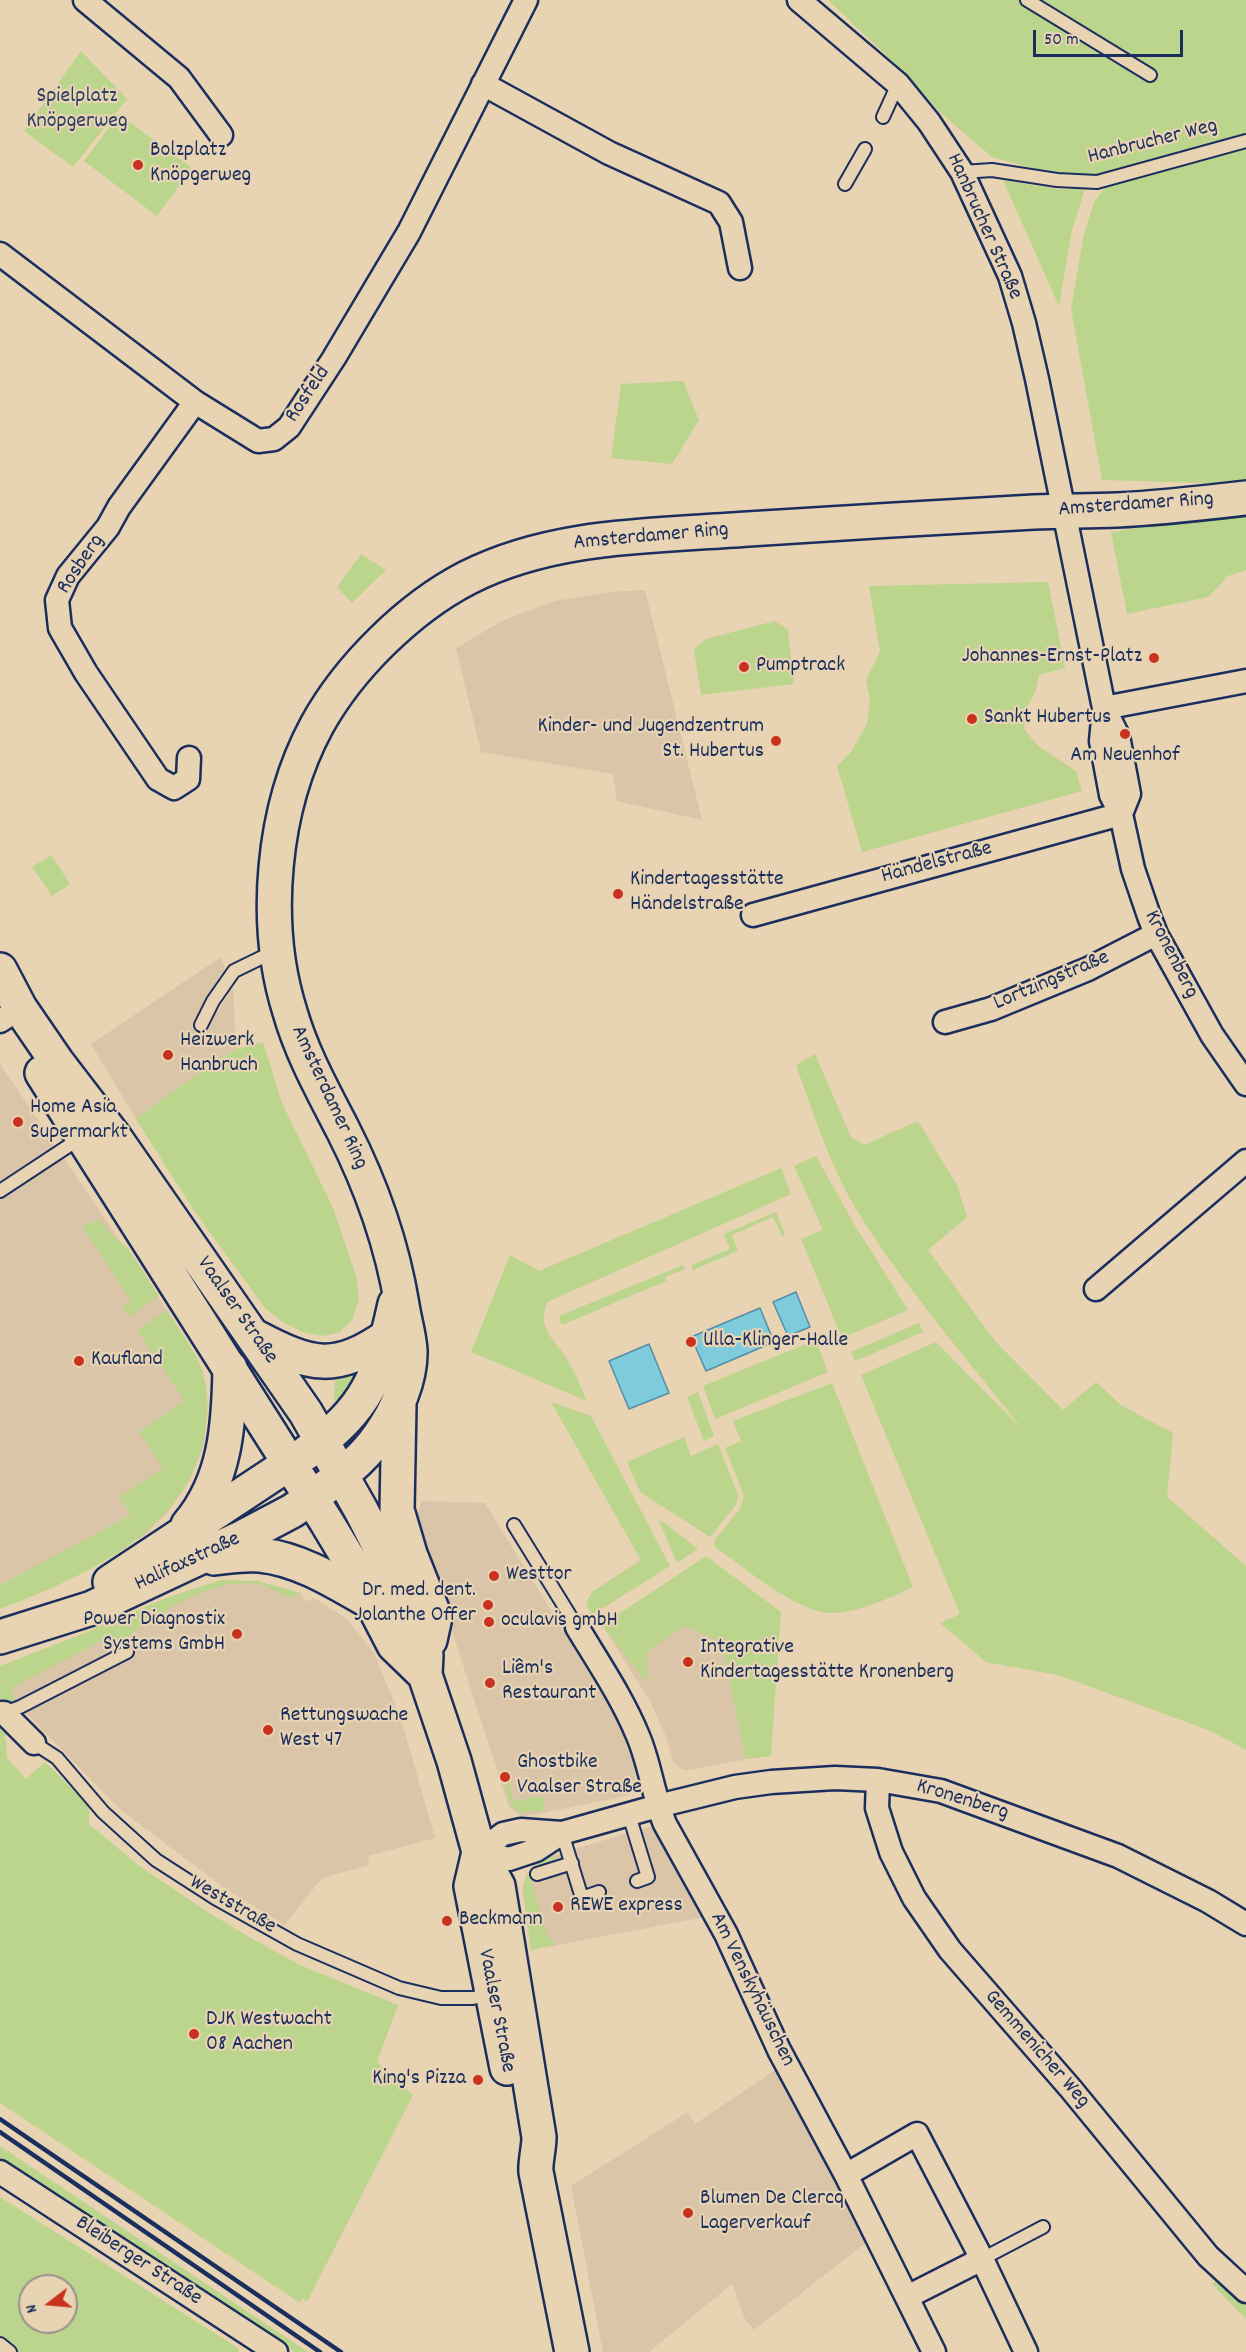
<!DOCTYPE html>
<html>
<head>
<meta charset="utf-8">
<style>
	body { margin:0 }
	#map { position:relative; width:1246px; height:2352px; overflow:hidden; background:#e8d3b2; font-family:Dekko,sans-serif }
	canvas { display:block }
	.north { position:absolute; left:18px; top:2274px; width:60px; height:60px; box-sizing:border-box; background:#e8d3b2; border:2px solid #969190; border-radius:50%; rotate:254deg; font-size:16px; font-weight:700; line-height:24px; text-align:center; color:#1b2f5e }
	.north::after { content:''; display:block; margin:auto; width:21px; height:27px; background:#c8321e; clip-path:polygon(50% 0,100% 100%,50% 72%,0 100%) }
	.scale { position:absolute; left:1033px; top:30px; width:150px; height:27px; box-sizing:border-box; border:3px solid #1b2f5e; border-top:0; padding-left:8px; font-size:18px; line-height:21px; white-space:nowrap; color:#1b2f5e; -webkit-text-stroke:4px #e8d3b2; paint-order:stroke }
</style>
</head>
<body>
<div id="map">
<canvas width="1246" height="2352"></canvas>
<div class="north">N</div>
<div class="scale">50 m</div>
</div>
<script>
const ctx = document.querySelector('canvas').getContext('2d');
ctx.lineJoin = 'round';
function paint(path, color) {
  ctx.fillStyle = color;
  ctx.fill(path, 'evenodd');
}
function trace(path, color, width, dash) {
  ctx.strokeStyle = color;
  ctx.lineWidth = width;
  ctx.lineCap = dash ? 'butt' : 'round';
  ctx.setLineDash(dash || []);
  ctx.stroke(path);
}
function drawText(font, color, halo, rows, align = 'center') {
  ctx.font = font + ' Dekko,sans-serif';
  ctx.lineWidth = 4.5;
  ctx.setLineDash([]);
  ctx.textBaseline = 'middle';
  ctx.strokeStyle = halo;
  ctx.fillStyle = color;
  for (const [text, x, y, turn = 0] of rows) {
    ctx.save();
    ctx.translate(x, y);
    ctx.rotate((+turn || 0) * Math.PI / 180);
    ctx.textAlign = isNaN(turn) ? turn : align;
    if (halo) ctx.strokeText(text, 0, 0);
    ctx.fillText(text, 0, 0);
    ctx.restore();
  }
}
paint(new Path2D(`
	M645,590L702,820L617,801L613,774L481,752L456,648L504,620L555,601L610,592Z
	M221,957L226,971L209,995L218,1011L233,987L236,1049L170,1093L136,1119L91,1044Z
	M0,1064L167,1310L200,1365L206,1386L208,1406L204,1445L190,1480L169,1511L144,1536L0,1600Z
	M421,1501L485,1503L618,1720L635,1763L636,1786L630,1795L532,1815L521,1816L509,1807L416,1520Z
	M698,1563L759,1757L688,1770H683L674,1763L665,1734L651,1703L602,1625Z
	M247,1582L301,1593L306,1602L313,1598L319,1601L348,1620L374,1653L401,1719L435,1838L368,1856L369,1865L322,1878L285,1925L223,1887L122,1811L0,1687L213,1584Z
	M652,1826L705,1917L531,1950L522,1889L526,1875L533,1865L544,1858Z
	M781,2066L868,2241L754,2330L745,2319L732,2284L649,2352H603L571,2186L688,2112L695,2124Z`), '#dac5a8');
paint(new Path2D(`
	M828,0H1246V138L1095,177L1058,175L992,157L941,113L904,72Z
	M81,51L127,99L73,167L24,131Z
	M119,114L192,168L157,216L84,161Z
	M1246,149V484L1102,480L1071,309L1084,234L1094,202L1105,188Z
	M1003,180L1057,189H1085L1072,230L1059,306Z
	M683,381L699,420L672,464L611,458L621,384Z
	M1246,513V570L1228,576L1208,597L1127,614L1111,532Z
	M361,554L386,570L352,603L337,587Z
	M1048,582L1065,668L1039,675L1035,693L1025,710L1024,729L1038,746L1076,771L1082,791L862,852L837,766L851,752L867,724L870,699L866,680L880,651L869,586Z
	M775,621L788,630L794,684L701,695L694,649L706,639Z
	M51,855L70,884L52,896L32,867Z
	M263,1042L282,1103L333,1208L356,1276L359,1300L352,1320L340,1332L323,1336L305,1333L284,1323L265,1308L193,1209L136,1119L170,1093L236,1049Z
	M815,1054L851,1137L864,1145L918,1121L957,1185L967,1217L928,1250L995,1341L1063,1410L1096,1382L1122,1406L1173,1433L1167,1497L1246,1566V1750L1211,1731L1058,1675L986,1662L940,1623L960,1614L861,1375L936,1342L1023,1430C969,1361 910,1294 863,1220C832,1172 815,1118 796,1065Z
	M816,1156L854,1224L908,1310L842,1338L801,1239L823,1230L794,1166Z
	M781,1168L791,1194L547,1302C536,1331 556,1339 568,1361C576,1374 581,1388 587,1401L471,1352L510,1255L539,1271Z
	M776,1212L785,1234L782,1236L773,1217L732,1235L738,1251L693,1270L692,1265L730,1249L724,1234Z
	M100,1220L112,1235L128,1248L159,1296L129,1317L122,1307L131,1301L82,1226Z
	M683,1265L685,1269L665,1277L666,1281L562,1325L559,1316Z
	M167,1310C178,1328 192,1346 200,1365C208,1384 208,1404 206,1424C195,1528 87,1576 0,1609V1585L131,1515L119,1497L163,1468L139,1432L185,1401L137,1330Z
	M919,1323L923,1332L855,1361L851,1352Z
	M816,1340L828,1372L715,1419L703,1386Z
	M362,1370L337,1407L334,1397L336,1371Z
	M832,1383L913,1587C890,1598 861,1611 835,1613C799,1615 744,1567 715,1547L714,1541L740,1509L744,1496L725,1448L741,1441L733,1421Z
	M698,1392L714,1436L704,1441L687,1397Z
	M551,1402L591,1416L670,1566L592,1615L586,1603L592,1592L641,1560Z
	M684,1437L691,1456L718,1444L738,1495L736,1505L710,1537L640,1492L627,1462Z
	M658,1518L698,1549L677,1563Z
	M706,1556L781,1612L771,1756L746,1759L721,1642L684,1626L647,1652V1683L602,1625Z
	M221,1580L258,1581L301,1593L290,1598C279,1593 267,1586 255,1584C218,1578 172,1605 142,1625C133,1631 127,1641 118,1647L111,1636L11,1688L16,1700L12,1703L0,1698V1666L85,1633L171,1596Z
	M0,1726L9,1734L3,1737L6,1739L7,1758L26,1779L45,1762L80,1796L89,1808V1824L138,1865L206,1911L251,1938L300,1965L398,2005L377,2062L413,2095L307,2302L302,2298L300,2303L0,2103Z
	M508,1772L513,1801L543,1796L545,1810L521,1813L512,1807L501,1774Z
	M554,1856L555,1860L541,1865L530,1877L548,1938H552L554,1945L531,1950L523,1889C527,1870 536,1861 554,1856Z
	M0,2146L308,2352H295C197,2286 98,2222 0,2157Z
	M0,2197L238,2348L239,2352H0ZM30,2286H66V2322H30Z
	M1223,2276L1246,2298V2319L1212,2284Z`), '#bbd58c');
const water = new Path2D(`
	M796,1292L810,1327L788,1336L773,1302Z
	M760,1308L774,1342L706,1371L691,1337Z
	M649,1344L669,1393L629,1409L609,1361Z`);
paint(water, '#7dcbdb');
trace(water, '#568da9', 1.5);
const lane = new Path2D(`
	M1027,0L1150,75
	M883,117L898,84
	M962,172L992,170L1057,180L1097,182L1246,141
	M845,184L865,149
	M201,1025L213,1001L234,971L275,951
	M0,1191L82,1137
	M514,1525L577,1627
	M4,1713L20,1707L127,1652
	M34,1743L57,1758L103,1812L156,1860L215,1898L297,1944L399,1988L441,1998H473L491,1994
	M629,1815L648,1877L637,1881
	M562,1833L582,1898L599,1892
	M537,1874L572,1863
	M982,2259L1043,2227
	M0,2344L10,2352`);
const street = new Path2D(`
	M85,0L179,78L221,135
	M799,0L898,84L929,122L962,172L1010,276L1024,323L1037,379L1104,708L1118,736L1129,794L1121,814
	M483,84L609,153L719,203L731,222L740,268
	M0,254L195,402L258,441L274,439L289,427L334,358L409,232L526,0
	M1104,708L1246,681
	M1104,709L1101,741L1111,795L1121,814L1133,869L1149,916L1156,934L1212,1035L1246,1084
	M189,758L188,779L174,788L158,779L86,673L60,628L57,600L68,576L108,527L119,507L195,402
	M753,915L1121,814
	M0,1021L20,1008
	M945,1022L991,1009L1088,969L1156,934
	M1096,1289L1246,1161
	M577,1627C598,1662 622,1697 638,1736C650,1764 653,1795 665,1824L726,1934L779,2050L846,2175L934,2352
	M0,1713H4L34,1743
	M878,1780L877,1808L891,1852L914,1898L950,1950L1071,2089L1208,2256L1246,2291
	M479,1852L509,1859L536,1850L562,1833L658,1806L735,1787L771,1782L835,1778L878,1780L941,1791L1118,1856L1208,1901L1246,1924
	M479,1852L503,1834L521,1830L562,1833
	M0,2172L276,2352
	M846,2175L917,2134L982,2259L1026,2352
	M907,2297L982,2259`);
const secondary = new Path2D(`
	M188,1525C226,1480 229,1424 230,1368
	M214,1558C229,1556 245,1554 260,1555C301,1559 339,1584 374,1604
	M110,1582L290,1463
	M0,1637L92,1608L239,1539L292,1511L311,1498`);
const primary = new Path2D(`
	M0,970L20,1008L57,1062L113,1135L306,1413L361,1510L387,1561L426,1655L425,1675L454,1761L479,1852L498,1886L539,2137C539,2149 535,2162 536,2172L572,2352
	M42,1073L326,1521L353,1566L394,1645L425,1675
	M256,1337C311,1366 335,1373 389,1335
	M399,1405L397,1510L410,1554L435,1617L430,1640
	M306,1453C368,1408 379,1377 395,1304
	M311,1498C336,1480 362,1461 379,1436C396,1413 411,1379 410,1350C409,1335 404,1319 402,1305C392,1244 371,1185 343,1130C323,1091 302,1054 290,1012C262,923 272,808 317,725C349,667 409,608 467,578C553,534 654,536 748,529C843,523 939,517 1034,512C1062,511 1089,511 1117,510C1160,508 1203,503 1246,498
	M479,1852L471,1886L507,2068`);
trace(lane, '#1b2f5e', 16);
trace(street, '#1b2f5e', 27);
trace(secondary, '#1b2f5e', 38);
trace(primary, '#1b2f5e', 38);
trace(lane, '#e8d3b2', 12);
trace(street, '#e8d3b2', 22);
trace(secondary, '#e8d3b2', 33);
trace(primary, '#e8d3b2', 33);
trace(new Path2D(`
	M0,2119L341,2352
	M0,2132L320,2352`), '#1b2f5e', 4.5);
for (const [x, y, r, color] of [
	[138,165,6,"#c8321e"],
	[1154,658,6,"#c8321e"],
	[744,667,6,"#c8321e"],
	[972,719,6,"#c8321e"],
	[1125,734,6,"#c8321e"],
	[776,741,6,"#c8321e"],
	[618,894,6,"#c8321e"],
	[168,1055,6,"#c8321e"],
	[18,1122,6,"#c8321e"],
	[691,1342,6,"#c8321e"],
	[79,1361,6,"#c8321e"],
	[494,1576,6,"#c8321e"],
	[488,1605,6,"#c8321e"],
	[489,1622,6,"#c8321e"],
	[237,1634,6,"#c8321e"],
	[688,1662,6,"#c8321e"],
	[490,1683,6,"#c8321e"],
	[268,1730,6,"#c8321e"],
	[505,1777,6,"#c8321e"],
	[558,1907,6,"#c8321e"],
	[447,1921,6,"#c8321e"],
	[194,2034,6,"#c8321e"],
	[478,2080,6,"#c8321e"],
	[688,2213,6,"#c8321e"]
]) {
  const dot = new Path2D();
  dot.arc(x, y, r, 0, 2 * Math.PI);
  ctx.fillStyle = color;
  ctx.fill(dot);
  trace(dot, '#e8d3b2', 2);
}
drawText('22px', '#2b4063', '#e8d3b2', [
	["Spielplatz",77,98],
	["Knöpgerweg",77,123]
]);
drawText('22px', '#1b2f5e', '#e8d3b2', [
	["Hanbrucher Weg",1153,143,-14],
	["Hanbrucher Straße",983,227,66],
	["Rosfeld",309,395,-56],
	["Amsterdamer Ring",1136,506,-4],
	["Amsterdamer Ring",651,538,-5],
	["Rosberg",82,565,-56],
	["Händelstraße",937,864,-15],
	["Kronenberg",1170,955,63],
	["Lortzingstraße",1052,982,-23],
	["Amsterdamer Ring",328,1098,65],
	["Vaalser Straße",236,1311,55],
	["Halifaxstraße",188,1563,-25],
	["Kronenberg",962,1801,17],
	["Weststraße",232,1906,30],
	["Am Venskyhäuschen",751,1990,64],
	["Vaalser Straße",495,2011,79],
	["Gemmenicher Weg",1036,2050,49],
	["Bleiberger Straße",138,2262,33]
]);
drawText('22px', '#1b2f5e', '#e8d3b2', [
	["Bolzplatz",150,152],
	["Knöpgerweg",150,177],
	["Johannes-Ernst-Platz",1142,658,"right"],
	["Pumptrack",756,667],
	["Sankt Hubertus",984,719],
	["Kinder- und Jugendzentrum",764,728,"right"],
	["St. Hubertus",764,753,"right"],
	["Am Neuenhof",1125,757,"center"],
	["Kindertagesstätte",630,881],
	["Händelstraße",630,906],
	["Heizwerk",180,1042],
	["Hanbruch",180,1067],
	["Home Asia",30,1109],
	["Supermarkt",30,1134],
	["Ulla-Klinger-Halle",703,1342],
	["Kaufland",91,1361],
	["Westtor",506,1576],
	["Dr. med. dent.",476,1592,"right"],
	["Jolanthe Offer",476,1617,"right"],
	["Power Diagnostix",225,1621,"right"],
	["Systems GmbH",225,1646,"right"],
	["oculavis gmbH",501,1622],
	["Integrative",700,1649],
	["Kindertagesstätte Kronenberg",700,1674],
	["Liêm's",502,1670],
	["Restaurant",502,1695],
	["Rettungswache",280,1717],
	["West 47",280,1742],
	["Ghostbike",517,1764],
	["Vaalser Straße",517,1789],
	["REWE express",570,1907],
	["Beckmann",459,1921],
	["DJK Westwacht",206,2021],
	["08 Aachen",206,2046],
	["King's Pizza",466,2080,"right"],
	["Blumen De Clercq",700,2200],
	["Lagerverkauf",700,2225]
], 'left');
</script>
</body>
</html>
